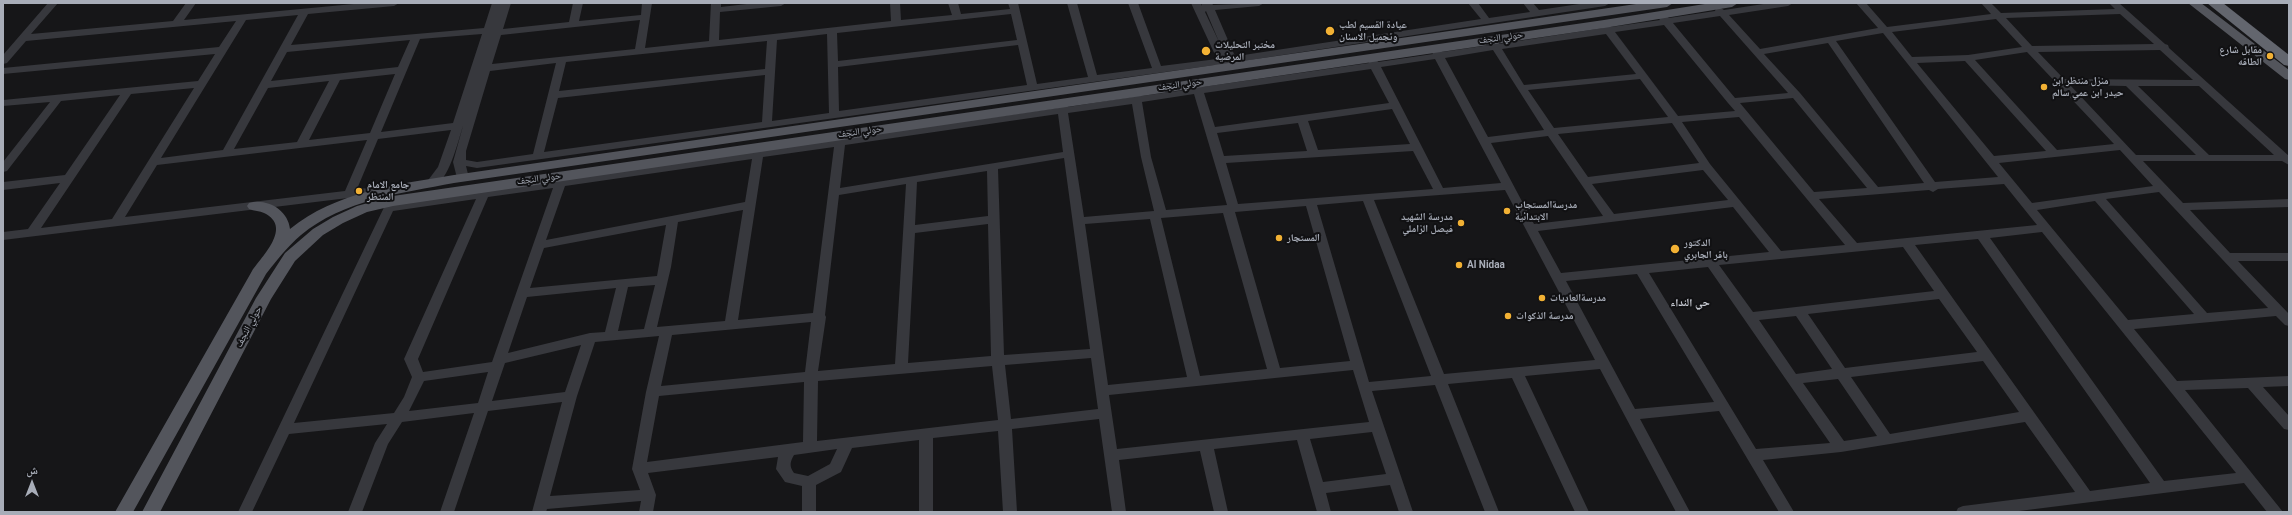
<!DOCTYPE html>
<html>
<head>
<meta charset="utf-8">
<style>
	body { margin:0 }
	#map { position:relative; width:2292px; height:515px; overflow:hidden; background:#161618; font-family:Roboto,"Noto Naskh Arabic",sans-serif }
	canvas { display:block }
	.frame { position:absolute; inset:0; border:4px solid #a8adb8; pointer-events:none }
	.north { position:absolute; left:12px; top:463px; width:40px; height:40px; -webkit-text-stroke:3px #111113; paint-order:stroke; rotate:0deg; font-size:11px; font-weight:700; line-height:16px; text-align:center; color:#a8adb8 }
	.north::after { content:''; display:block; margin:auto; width:14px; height:18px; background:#a8adb8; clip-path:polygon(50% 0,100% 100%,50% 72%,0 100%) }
</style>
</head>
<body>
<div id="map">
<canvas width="2292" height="515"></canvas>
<div class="frame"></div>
<div class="north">ش</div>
</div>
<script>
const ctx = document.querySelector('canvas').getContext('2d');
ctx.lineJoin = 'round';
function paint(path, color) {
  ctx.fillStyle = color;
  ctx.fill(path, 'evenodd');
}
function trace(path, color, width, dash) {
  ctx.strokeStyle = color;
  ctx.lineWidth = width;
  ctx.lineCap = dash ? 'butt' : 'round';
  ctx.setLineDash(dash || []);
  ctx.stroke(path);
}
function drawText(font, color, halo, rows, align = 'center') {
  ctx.font = font + ' Roboto,"Noto Naskh Arabic",sans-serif';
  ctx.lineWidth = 4;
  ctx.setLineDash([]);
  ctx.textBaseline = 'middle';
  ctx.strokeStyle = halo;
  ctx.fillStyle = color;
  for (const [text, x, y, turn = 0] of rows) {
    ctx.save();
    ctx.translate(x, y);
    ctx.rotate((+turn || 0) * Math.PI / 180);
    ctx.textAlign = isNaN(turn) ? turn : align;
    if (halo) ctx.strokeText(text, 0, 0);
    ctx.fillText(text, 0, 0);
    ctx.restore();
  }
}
paint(new Path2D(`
	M48,3H58L31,34L173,21L186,3H196L184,20L364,3H399L394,6L308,14L291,45L484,28L492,3H511L503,29L569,22L573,3H583L579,21L641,15L642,3H652L645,48L709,41L711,3H721V7L755,3H786L781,6L720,12L719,40L891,21L890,3H900L901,20L952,15L948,3H958L961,14L1010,9L1008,3H1018L1037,84L1088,77L1067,3H1077L1097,75L1152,68L1128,3H1138L1161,66L1217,59L1191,3H1201L1202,6V3H1212L1213,5L1264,3L1259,6L1215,10L1234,54L1237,56L1481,19L1468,3H1478L1489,18L1530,12L1523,3H1533L1539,10L1586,3H1610L1605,6L1243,61V64C1236,66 1232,62 1225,64L1223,69H1215V65L477,168L466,166L469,178L463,181L457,178L453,162L463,126C458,141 449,182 432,187L426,183L438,167L451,130L378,139L357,189L385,187L387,190L381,194L3,240V232L28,229L60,183L3,190V182L65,175L120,95L61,101L7,171L3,172V162L50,102L3,106V100L198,81L215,54L3,74V68L219,47L236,21L26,41L7,63L3,64V55ZM1206,11L1220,44L1205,12ZM1011,14L1017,40L838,61L837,33ZM298,15L223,150L161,158L246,20ZM640,20L635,49L492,64L501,35ZM482,34L453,123L381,132L420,39ZM827,34L829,113L772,121L777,40ZM410,40L398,67L271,81L287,52ZM767,41L765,69L559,91L566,62ZM1018,45L1027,85L839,111L838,67ZM556,63L533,154L477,162L466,160V151L490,71ZM395,74L370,133L309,140L340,80ZM765,75L762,122L544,152L558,98ZM329,81L297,142L234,149L268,88ZM194,88L112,219L41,228L131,94ZM367,140L345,191L125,217L157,165Z
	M1770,3H1793L1788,6L1729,15L1760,49L1878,28L1856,3H1866L1887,27L1991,14L1981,3H1991L2001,13L2115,9L2109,3H2119L2165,44L2168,45L2169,48L2289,156V165L2282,161H2143L2183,203L2289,199V207L2190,210L2230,253H2289V261H2238L2289,314V326L2285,325L2276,316L2134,329L2177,381L2289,376V386L2263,387L2289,416V430L2284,429L2248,388L2185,390L2283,512H2267L2244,483L2011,512H1956L1958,508L1963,506L2075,492L2025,422L1841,452L1763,460L1794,512H1779L1719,411L1640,419L1690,512H1676L1600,369L1525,376L1589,512H1575L1512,378L1448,384L1499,512H1485L1435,385L1372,391L1413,512H1399L1390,485L1326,493L1331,512H1317L1297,440L1214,449L1228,512H1214L1200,451L1119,460L1126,512H1112L1099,419L1012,429L1017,512H1003L998,431L933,438V512H919V440L852,448L841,472L816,485V512H802V486L785,482L776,469L778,457L648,473L656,495L653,512H639L641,501L547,509L546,512H532L562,402L488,411L454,512H440L474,413L402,422L388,444L362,512H348L375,443L387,424L289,434L252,512H238L388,199H396L397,203L835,140L837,133H845L846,138L1057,108V104L1062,101L1066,102L1068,107L1131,97L1130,93L1135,90L1139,91L1141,96L1193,89L1191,83L1196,80L1200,81L1202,87L1369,63L1366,58L1371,55L1375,56L1378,62L1433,54L1430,49L1435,46L1438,47L1442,52L1490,45L1487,40L1492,37L1495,38L1499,44L1603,28L1600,25L1605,22L1611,27L1660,20L1657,16L1662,13L1669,18L1715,11L1716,8L1719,7L1724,10ZM2120,14L2154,44L2032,46L2006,18ZM1720,16L1788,93L1735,98L1673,23ZM1996,19L2022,47L1968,55L1912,57L1892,32ZM1664,25L1728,103L1735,111L1678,116L1615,32ZM1883,33L1998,177L1935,182L1836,41ZM1606,34L1636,74L1524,85L1502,49ZM1828,43L1924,183L1878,187L1800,93L1764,54ZM1493,50L1544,130L1488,137L1445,58ZM2160,50L2193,80L2064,79L2038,52ZM2027,52L2114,144L2057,150L1975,60ZM1435,59L1501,183L1443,188L1381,67ZM1965,61L2046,151L1994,156L1917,63ZM1371,69L1389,103L1215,127L1204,93ZM1640,79L1668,117L1554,128L1528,90ZM2070,85L2126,86L2196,155H2136ZM2138,86H2199L2274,155H2209ZM1194,94L1227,205L1166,210L1151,157L1142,102ZM1793,98L1867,188L1814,192L1740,103ZM1132,104L1141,157L1154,211L1084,217L1068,113ZM1392,109L1410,144L1318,150L1308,121ZM1058,114L1063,152L840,188L845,145ZM1739,117L1845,245L1781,251L1710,164L1682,122ZM1298,123L1307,151L1224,156L1217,133ZM1672,123L1699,163L1588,177L1558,134ZM1548,136L1603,216L1534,224L1491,143ZM834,147L813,313L738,320L763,157ZM2120,150L2153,186L2032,203L1999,163ZM1413,151L1433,189L1238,204L1226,163ZM1064,158L1090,349L1004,355L998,169ZM752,159L745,202L546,240L565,186ZM1703,170L1728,200L1614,214L1592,184ZM987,171L988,216L915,225L917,182ZM906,184L895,364L818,371L826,317L825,315L839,195ZM2004,184L2037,225L1857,243L1819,199L1929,190L1933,192L1938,189ZM553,188L492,362L423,372L418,359L488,197ZM1505,190L1595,360L1444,374L1374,200ZM2159,192L2268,308L2207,313L2106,199ZM476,199L404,359L412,377L404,397L394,413L294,423L393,211ZM1363,201L1431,376L1369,382L1317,205ZM2095,201L2194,314L2128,320L2037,210ZM1306,206L1350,361L1280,368L1235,212ZM1733,207L1769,252L1561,273L1538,231ZM743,210L725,321L657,327L671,267L678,222ZM1223,213L1267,369L1200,376L1161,218ZM1150,219L1187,377L1108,385L1085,224ZM988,224L991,356L908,363L915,233ZM666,225L657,276L530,288L544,248ZM2042,232L2236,473L2164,481L1990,238ZM1978,239L2150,483L2090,491L1915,245ZM1903,247L1934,291L1753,312L1719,265ZM1708,267L1830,443L1756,449L1649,273ZM1637,274L1714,402L1635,409L1566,281ZM655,285L644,329L618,331L628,287ZM616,288L605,332L590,333L508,353L527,297ZM1939,299L1977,352L1845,368L1808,314ZM1796,316L1832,369L1796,374L1759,320ZM811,322L805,372L661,386L672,335ZM659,336L646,392L632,469L640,490L550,496L577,396L595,342ZM581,345L565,392L492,401L505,363ZM1091,358L1098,409L1011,419L1005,365ZM1983,361L2019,412L1890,434L1851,377ZM992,366L998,420L817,441L818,381ZM1353,370L1369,422L1117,449L1109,395ZM488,372L478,403L409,411L424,381ZM1838,379L1877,436L1844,441L1803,383ZM804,382L803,442L647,462L659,396ZM1372,432L1386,474L1323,482L1310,439ZM837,449L830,464L808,476L794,473C789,466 790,462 794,455Z`), '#37383d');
paint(new Path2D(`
	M1643,3H1673L1667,7L454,183C402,193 343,200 301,235C287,247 277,260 266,274L133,512H115L252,271C262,256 293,227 264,213C260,211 254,211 249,209L247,206L249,203C267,198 288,210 290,229C335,192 399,184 454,175Z
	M1711,3H1738L1732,7L1604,28L393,206L367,212L343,223L323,235L295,261L271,299L160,512H142L256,298L285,253L313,229L333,217L357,206L393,196L1604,20Z
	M2188,3H2201L2289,70V80L2285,79Z`), '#53555c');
paint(new Path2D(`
	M2207,3H2223L2289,55V66L2284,65Z`), '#63666e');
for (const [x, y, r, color] of [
	[1330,31,5,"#f2b134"],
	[1206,51,5,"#f2b134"],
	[2270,56,4,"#f2b134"],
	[2044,87,4,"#f2b134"],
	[359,191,4,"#f2b134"],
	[1507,211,4,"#f2b134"],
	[1461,223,4,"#f2b134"],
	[1279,238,4,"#f2b134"],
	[1675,249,5,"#f2b134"],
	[1459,265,4,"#f2b134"],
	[1542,298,4,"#f2b134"],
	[1508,316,4,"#f2b134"]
]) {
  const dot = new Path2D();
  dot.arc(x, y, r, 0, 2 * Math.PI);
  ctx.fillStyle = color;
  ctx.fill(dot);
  trace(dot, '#111113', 1.5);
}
drawText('bold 10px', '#a8adb8', '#111113', [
	["عيادة القسيم لطب",1339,25],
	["وتجميل الاسنان",1339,37],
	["مختبر التحليلات",1215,45],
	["المرضية",1215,57],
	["مقابل شارع",2262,50,"right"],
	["الطاقه",2262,62,"right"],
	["منزل منتظر ابن",2052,81],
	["حيدر ابن عمي سالم",2052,93],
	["جامع الامام",367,185],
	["المنتظر",367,197],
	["مدرسةالمستجاب",1515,205],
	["الابتدائية",1515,217],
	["مدرسة الشهيد",1453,217,"right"],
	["فيصل الزاملي",1453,229,"right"],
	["المستچار",1287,238],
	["الدكتور",1684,243],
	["باقر الجابري",1684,255],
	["Al Nidaa",1467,265],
	["مدرسةالعاديات",1550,298],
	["مدرسة الذكوات",1516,316]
], 'left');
drawText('10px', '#a8adb8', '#111113', [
	["حولي النجف",1501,38,-8],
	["حولي النجف",1180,85,-8],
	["حولي النجف",860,132,-8],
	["حولي النجف",539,179,-8],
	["حولي النجف",249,327,-62]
]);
drawText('bold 11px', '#c9ccd4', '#111113', [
	["حي النداء",1690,303]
]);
</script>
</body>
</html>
